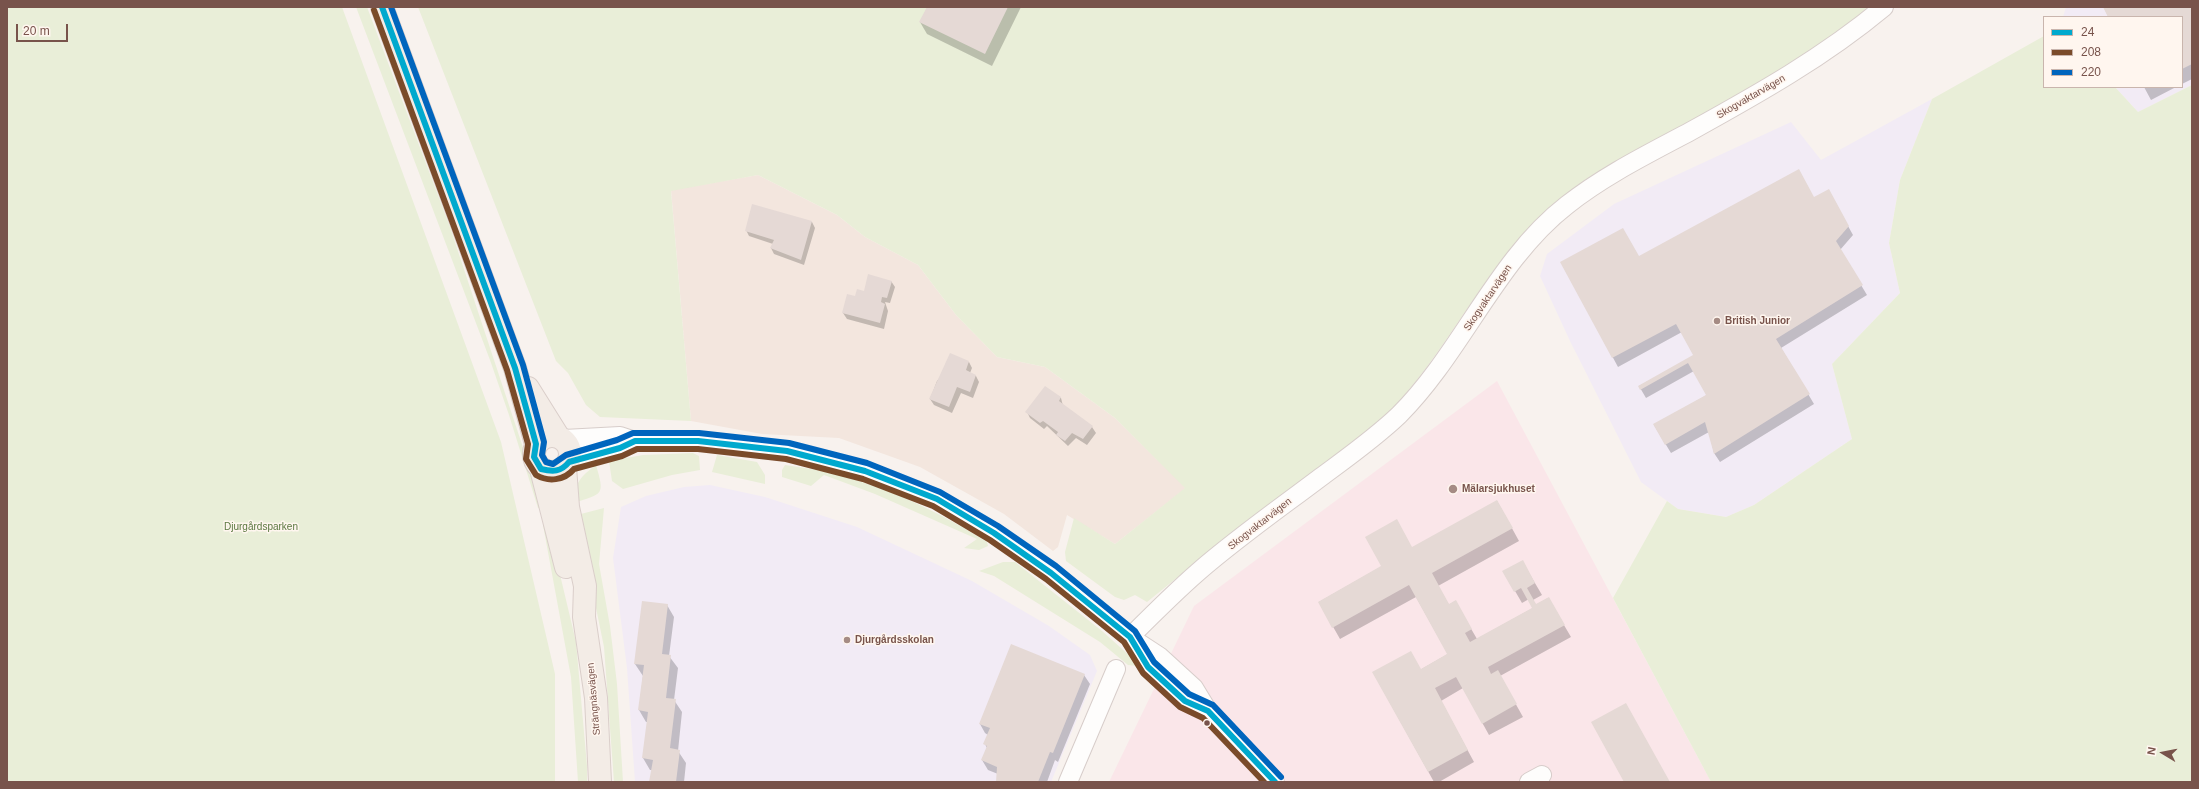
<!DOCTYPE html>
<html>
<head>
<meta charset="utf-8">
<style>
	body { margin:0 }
	#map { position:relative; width:2199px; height:789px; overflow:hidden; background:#f8f2ee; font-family:Arial,sans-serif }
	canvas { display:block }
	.frame { position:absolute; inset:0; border:8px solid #78534b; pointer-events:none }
	.legend { position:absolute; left:2043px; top:16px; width:140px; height:72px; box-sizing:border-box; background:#fff6ef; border:1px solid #c9b5ad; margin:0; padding:5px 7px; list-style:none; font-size:12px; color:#78534b }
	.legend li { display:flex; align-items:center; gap:8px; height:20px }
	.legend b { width:20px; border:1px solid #c9b5ad }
	.north { position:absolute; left:2143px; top:733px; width:40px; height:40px; -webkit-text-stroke:3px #fff6ef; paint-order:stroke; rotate:280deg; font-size:11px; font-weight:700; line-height:16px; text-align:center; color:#78534b }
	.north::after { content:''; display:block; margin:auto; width:14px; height:18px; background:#78534b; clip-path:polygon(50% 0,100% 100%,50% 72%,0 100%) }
	.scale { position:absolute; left:16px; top:24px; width:52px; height:18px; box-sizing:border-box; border:2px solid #78534b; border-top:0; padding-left:5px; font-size:12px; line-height:14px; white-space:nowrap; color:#78534b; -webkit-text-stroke:3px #fff6ef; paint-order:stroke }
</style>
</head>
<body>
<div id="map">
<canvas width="2199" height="789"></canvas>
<div class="frame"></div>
<ul class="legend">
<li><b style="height:5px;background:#00a9ce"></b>24</li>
<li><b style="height:5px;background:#7a4b2a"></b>208</li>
<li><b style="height:5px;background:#0065bd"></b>220</li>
</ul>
<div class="north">N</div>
<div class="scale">20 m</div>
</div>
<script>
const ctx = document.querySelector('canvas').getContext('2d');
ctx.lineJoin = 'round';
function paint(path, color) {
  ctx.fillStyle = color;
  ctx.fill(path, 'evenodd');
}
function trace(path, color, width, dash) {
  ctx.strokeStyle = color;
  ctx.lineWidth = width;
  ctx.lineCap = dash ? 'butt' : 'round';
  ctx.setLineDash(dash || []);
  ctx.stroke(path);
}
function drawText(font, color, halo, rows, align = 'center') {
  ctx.font = font + ' Arial,sans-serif';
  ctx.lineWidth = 3;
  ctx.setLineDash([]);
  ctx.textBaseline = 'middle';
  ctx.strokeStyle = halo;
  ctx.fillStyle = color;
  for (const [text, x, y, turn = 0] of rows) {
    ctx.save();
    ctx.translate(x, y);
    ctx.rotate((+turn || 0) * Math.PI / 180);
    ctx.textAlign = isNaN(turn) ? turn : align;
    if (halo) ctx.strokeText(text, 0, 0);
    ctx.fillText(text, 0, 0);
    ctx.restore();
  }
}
paint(new Path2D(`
	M758,175L837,215L865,237L918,265L956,315L997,357L1045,367L1115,418L1186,488L1115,544L1067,515L1058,547L1053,551L1004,514L920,467L839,438L762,434L691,421L671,190Z`), '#f3e6de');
paint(new Path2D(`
	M2066,7H2192V85L2138,112L2115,87H2182V17H2063Z
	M1932,99L1900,180L1889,243L1900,293L1832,364L1852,439L1754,505L1726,517L1678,509L1641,482L1570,341L1540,276L1547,254L1614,204L1791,122L1821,160Z
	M710,485L765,497L857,527L972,581L1049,626L1090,655L1097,671L1051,782H635L627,668L613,558L621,507L646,496L684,487Z`), '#f2ebf5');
paint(new Path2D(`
	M1497,381L1711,782H1109L1194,606Z`), '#fae6e9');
paint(new Path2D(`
	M7,7H342L501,442L555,674V782H7Z
	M356,7H367L450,227L543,508H538L509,415L490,360Z
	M418,7H1871L1784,71L1574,189C1553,206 1533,222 1516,243C1468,300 1435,367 1382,420L1236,530L1147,602L1135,595L1124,600L1115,597L1066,561L1065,552L1074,518L1115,544L1185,488L1115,418L1045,367L997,357L956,315L918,265L865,237L837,215L758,175L671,191L691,421L600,417L586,405L568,373L556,361Z
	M2044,36V87H2115L2138,112L2192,85V782H1711L1613,598L1667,501L1678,509L1726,517L1754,505L1852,439L1832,364L1900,293L1889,243L1900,180L1932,99Z
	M693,453L699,456L700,470L672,475L623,489L612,481L609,461L643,455Z
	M717,455L757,462L765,475V484L712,472Z
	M596,465C605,496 603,493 574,503C575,482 580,477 596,465Z
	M785,465C859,474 925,503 987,542L988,546L979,550L964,548L977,539L875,494L824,475L811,486L782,477V470Z
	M604,508L599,564L610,626L617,684L623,782H614L604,647L577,515Z
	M548,524L576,642L587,766V782H578L571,677L543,525Z
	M1003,562H1015L1102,631L1139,664L1138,666L1128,665L1100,642L994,576L979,571Z`), '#e9eed8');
paint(new Path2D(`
	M928,7H1021L992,66L927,34L920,22Z
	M2104,7H2192V79L2182,84V17H2109Z
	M2144,87H2176L2151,100Z
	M1814,198L1833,199L1853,235L1840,250L1867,295L1781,348L1814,404L1720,462L1714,453L1709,432L1671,453L1654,425L1707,395L1694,371L1646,398L1639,386L1695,356L1682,332L1618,367L1562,263L1638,258Z
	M812,222L815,228L804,265L774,254L771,248L773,244L749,236L746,230Z
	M891,281L895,287L890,303L885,302L888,311L884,329L847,319L843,313L856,297Z
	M969,362L972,368L970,373L976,376L979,382L973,398L961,393L952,413L934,405L930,399L937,381L942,375Z
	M1046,388L1061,398L1063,406L1092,427L1096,433L1087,445L1076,438L1068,446L1047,426L1044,429L1030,418L1027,412Z
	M1497,501L1519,541L1438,586L1449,605L1455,601L1477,639L1533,608L1529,599L1522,603L1504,572L1522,561L1542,595L1533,600L1536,605L1548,598L1571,637L1500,676L1523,717L1489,735L1463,688L1441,701L1474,762L1439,782H1434L1373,672L1420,670L1448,654L1416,597L1340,639L1319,602Z
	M667,605L674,617L669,656L678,668L674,700L682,712L678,751L686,763L684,782H650L652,770H650L643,758L648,722H646L639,710L643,676L635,664Z
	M1012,646L1084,675L1090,684L1058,762L1055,760L1047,782H997L998,774L988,770L982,760L987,748L985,744L988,735L985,733L980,724Z`), '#0003');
paint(new Path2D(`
	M927,7H1008L985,54L919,22Z
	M2103,7H2192V64L2182,69V17H2108Z
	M1799,169L1814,197L1829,189L1849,226L1836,241L1863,285L1776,339L1810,394L1714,454L1705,422L1665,445L1653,424L1706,395L1688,363L1640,390L1638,386L1693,355L1676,324L1612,358L1560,262L1623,228L1639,256Z
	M752,204L812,221L801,260L770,248L774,240L745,231Z
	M868,274L892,281L887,298L882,297L881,302L885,304L880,323L842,313L847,294L855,296L857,289L864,291Z
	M950,353L969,361L966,370L976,375L970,392L957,387L949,407L929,399Z
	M1045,386L1061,397L1059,401L1093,426L1083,439L1072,433L1065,441L1056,435L1058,432L1043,421L1040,423L1025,412Z
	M1497,500L1513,528L1432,573L1449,604L1456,600L1472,629L1465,633L1470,642L1532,608L1521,588L1514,592L1502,571L1523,560L1535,583L1527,588L1536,604L1549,597L1565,625L1488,667L1491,674L1498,670L1517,704L1482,724L1456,677L1435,688L1468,750L1428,772L1372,672L1411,651L1421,669L1447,654L1409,585L1332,628L1318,602L1381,566L1365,537L1397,519L1412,547Z
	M642,601L668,604L662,654L671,655L666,698L676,699L670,748L680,750L676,782H649L653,760L642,758L648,712L638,710L644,665L634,664Z
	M1011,644L1085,674L1053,753L1050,752L1038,782H996L997,767L981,760L987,746L983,744L990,728L979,724Z
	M1626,703L1670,782H1624L1591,722Z`), '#e5d9d5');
const minor = new Path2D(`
	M564,439L620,436L635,441H698L787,451L865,471L937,499L994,533L1051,573L1130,637L1159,656L1194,688L1208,711L1275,782
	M569,462L620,448L635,441
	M1130,637C1152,615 1175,592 1198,572C1237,538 1280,508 1321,477C1348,457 1375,438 1399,415C1462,352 1497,259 1567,205C1605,175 1648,154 1691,131C1758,94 1824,57 1884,7
	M1132,641L1148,667L1185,701L1208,711
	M1068,782L1116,669
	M1529,782L1542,775`);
const major = new Path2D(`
	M382,7L515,368L536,444
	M528,388L558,436
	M534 454a18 18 0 1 1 36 0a18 18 0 1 1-36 0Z
	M565,467L568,507L585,586L584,617L596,698L600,782
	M541,469L566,567`);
trace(minor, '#d7cdca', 20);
trace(major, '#daceca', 24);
trace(minor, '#fefdfc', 18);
trace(major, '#f3ece6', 22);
trace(new Path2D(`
	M382,7L515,368L536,444L534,457L541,469C553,472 561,472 569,462L620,448L635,441H698L787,451L865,471L937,499L994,533L1051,573L1130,637L1148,667L1185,701L1208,711L1275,782`), '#00a9ce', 6);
trace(new Path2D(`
	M374,10L507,370L528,444L526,459L536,475C548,482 564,481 574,469L622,456L637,449H698L786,459L863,479L933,506L990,540L1046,579L1124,642L1143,673L1180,707L1203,718L1264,782`), '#7a4b2a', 6);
trace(new Path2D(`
	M391,7L523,365L544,442L542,455L546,462L553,464L566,455L617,440L633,433H699L789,443L867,463L940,492L998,526L1056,566L1135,631L1154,662L1189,694L1213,705L1281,777`), '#0065bd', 6);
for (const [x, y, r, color] of [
	[1717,321,4,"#a58b84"],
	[1453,489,5,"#a58b84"],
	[847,640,4,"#a58b84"],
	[1207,723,3.5,"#78534b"]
]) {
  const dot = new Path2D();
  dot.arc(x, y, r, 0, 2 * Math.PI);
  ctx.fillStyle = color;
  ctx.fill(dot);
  trace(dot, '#fff6ef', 1.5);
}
drawText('10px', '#78534b', '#fff6ef', [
	["Skogvaktarvägen",1751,97,-30],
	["Skogvaktarvägen",1488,298,-56],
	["Skogvaktarvägen",1260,524,-38],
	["Strängnäsvägen",594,699,-95]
]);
drawText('bold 10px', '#78534b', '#fff6ef', [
	["British Junior",1725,321],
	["Mälarsjukhuset",1462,489],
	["Djurgårdsskolan",855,640]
], 'left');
drawText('10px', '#5b7840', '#fff6ef', [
	["Djurgårdsparken",261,527]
]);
</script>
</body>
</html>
